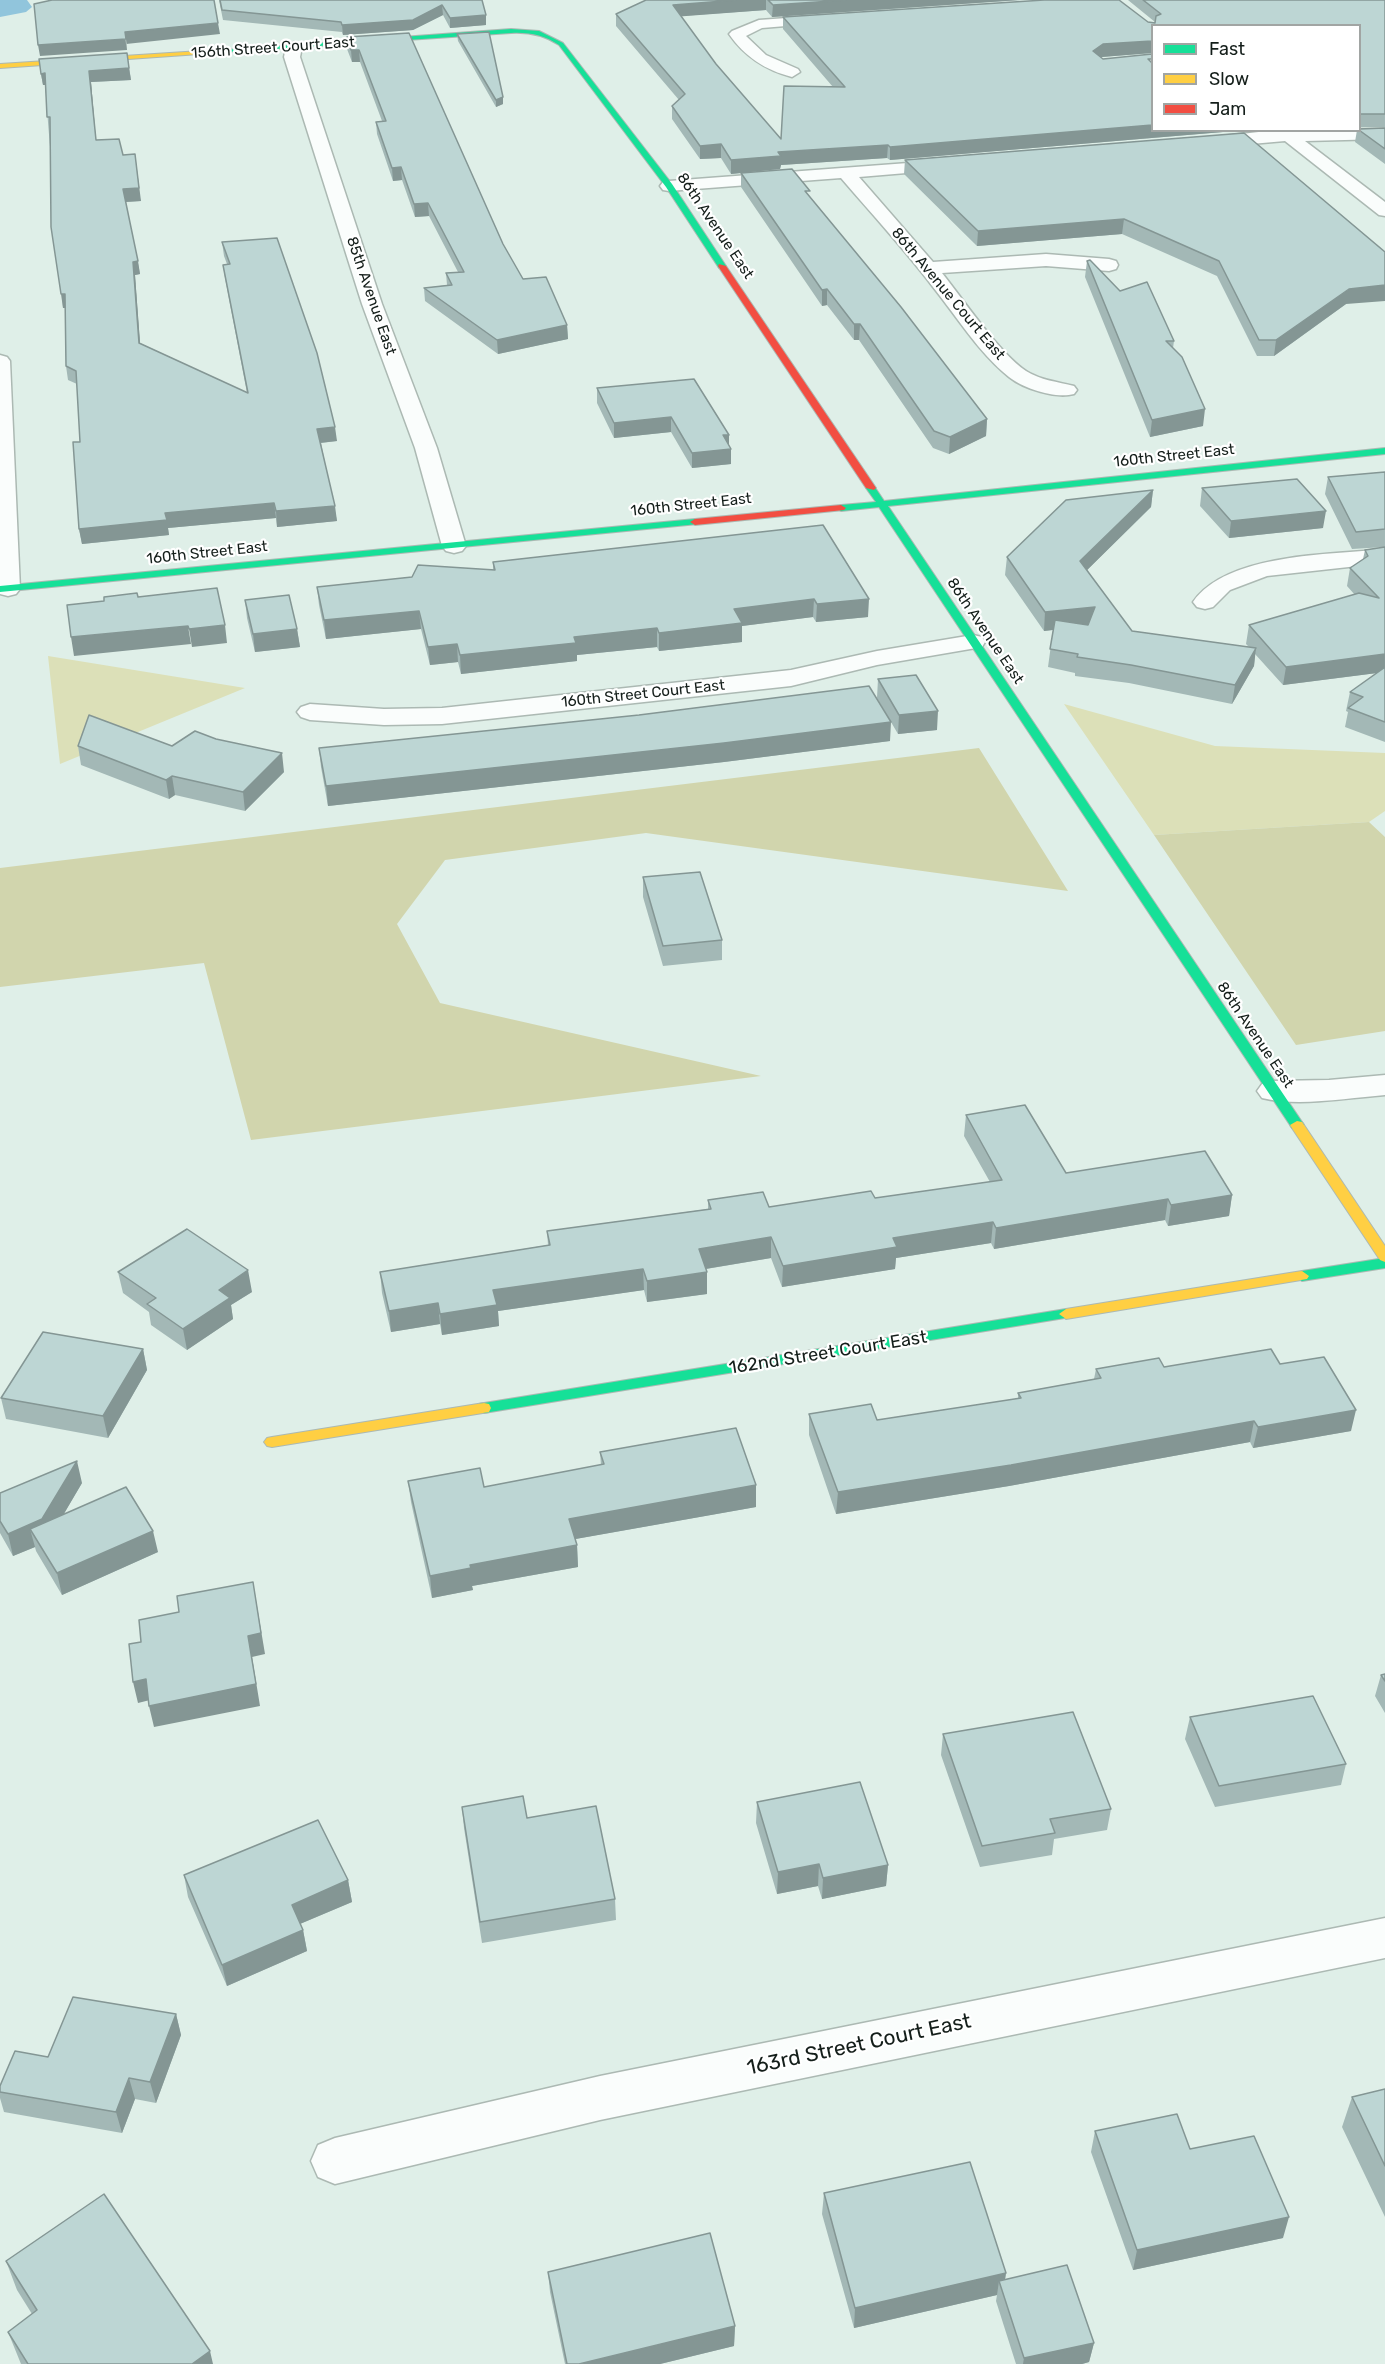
<!DOCTYPE html>
<html>
<head>
<meta charset="utf-8">
<style>
	body { margin:0 }
	#map { position:relative; width:1385px; height:2364px; overflow:hidden; background:#dfefe8; font-family:Rubik,sans-serif }
	canvas { display:block }
	.legend { position:absolute; left:1151px; top:24px; width:210px; height:108px; box-sizing:border-box; background:#fff; border:2px solid #a1a5a3; margin:0; padding:8px 10px; list-style:none; font-size:18px; color:#141e1a }
	.legend li { display:flex; align-items:center; gap:12px; height:30px }
	.legend b { width:30px; border:2px solid #a1a5a3 }
</style>
</head>
<body>
<div id="map">
<canvas width="1385" height="2364"></canvas>
<ul class="legend">
<li><b style="height:8px;background:#16e098"></b>Fast</li>
<li><b style="height:8px;background:#ffcf43"></b>Slow</li>
<li><b style="height:8px;background:#f24e42"></b>Jam</li>
</ul>
</div>
<script>
const ctx = document.querySelector('canvas').getContext('2d');
ctx.lineJoin = 'round';
function paint(path, color) {
  ctx.fillStyle = color;
  ctx.fill(path, 'evenodd');
}
function trace(path, color, width, dash) {
  ctx.strokeStyle = color;
  ctx.lineWidth = width;
  ctx.lineCap = dash ? 'butt' : 'round';
  ctx.setLineDash(dash || []);
  ctx.stroke(path);
}
function drawText(font, color, halo, rows, align = 'center') {
  ctx.font = font + ' Rubik,sans-serif';
  ctx.lineWidth = 4.5;
  ctx.setLineDash([]);
  ctx.textBaseline = 'middle';
  ctx.strokeStyle = halo;
  ctx.fillStyle = color;
  for (const [text, x, y, turn = 0] of rows) {
    ctx.save();
    ctx.translate(x, y);
    ctx.rotate((+turn || 0) * Math.PI / 180);
    ctx.textAlign = isNaN(turn) ? turn : align;
    if (halo) ctx.strokeText(text, 0, 0);
    ctx.fillText(text, 0, 0);
    ctx.restore();
  }
}
paint(new Path2D(`
	M48,656L245,688L60,764Z
	M1064,704L1215,746L1385,753V811L1369,822L1154,835Z`), '#dce0b8');
paint(new Path2D(`
	M979,748L1068,891L646,833L445,860L397,924L440,1003L761,1076L251,1140L204,963L0,987V868Z
	M1369,822L1385,837V1031L1296,1045L1154,835Z`), '#d1d5ad');
paint(new Path2D(`
	M0,0H27L32,7L26,12L0,17Z`), '#91c5dc');
const street = new Path2D(`
	M829,15L834,16L836,19L834,22L762,28L746,36L766,55L798,69L800,72L792,77C765,70 745,57 729,34L732,31L759,20Z
	M294,42L302,47L300,57L382,304L437,448L466,546L462,551L454,553L446,551L442,546L415,448L362,304L284,57L286,47Z
	M1385,129V139L1305,141L1385,202V216L1379,215L1285,141L1206,148L1198,143L1206,138L1276,130Z
	M948,160L954,161L957,165L954,169L859,177L933,262L1046,254L1109,259L1116,261L1118,265L1116,269L1109,271L1046,266L942,273C963,299 999,353 1026,371C1040,380 1058,382 1074,386L1077,390L1074,394C1056,399 1024,389 1009,377C979,353 957,317 933,287C904,249 872,214 841,178L669,191L663,190L660,186L663,182L669,181Z
	M0,355L7,357L10,361L20,589L16,594L8,596L0,594Z
	M1385,549V563L1267,576L1230,590L1213,607L1205,609L1197,607L1193,602C1227,553 1330,555 1385,549Z
	M973,635L982,637L985,642L982,647L877,665L791,686L442,724L384,725L310,720L301,717L297,712L301,707L310,704L384,709L442,708L791,670L877,651Z
	M1385,1075V1095C1348,1098 1298,1107 1262,1098L1257,1091L1262,1084L1273,1081L1329,1080Z
	M1385,1918V1958L600,2120L335,2184L318,2177L311,2161L318,2145L335,2138L600,2076Z`);
const fast = new Path2D(`
	M511,29L539,31L563,43L672,184L726,266L725,268H719L666,187L559,45C544,35 529,32 511,33L214,53L211,51Z
	M1385,448V454L888,506L1304,1125L1297,1129L1292,1128L879,507L841,511L836,508L841,505L876,502L866,488L871,485L874,486L884,501Z
	M695,519L700,522L698,524L0,592V586Z
	M1385,1258V1268L1302,1281L1295,1276L1302,1271Z
	M1066,1309L1073,1314L1071,1317L484,1413L479,1412L477,1408L479,1404L484,1403Z`);
const slow = new Path2D(`
	M216,50L214,53L0,68V64Z
	M1297,1121L1302,1122L1385,1246V1262L1380,1260L1290,1125Z
	M1302,1271L1309,1276L1307,1279L1066,1319L1059,1314L1066,1309Z
	M484,1403L489,1404L491,1408L489,1412L272,1447L267,1446L264,1442L267,1438L272,1437Z`);
const jam = new Path2D(`
	M719,264L726,266L876,488L874,490L866,488L718,266Z
	M841,505L846,508L844,510L695,525L690,522L695,519Z`);
trace(street, '#acb9b3', 3);
trace(fast, '#acb9b3', 2);
trace(slow, '#acb9b3', 2);
trace(jam, '#acb9b3', 2);
paint(street, '#fafdfc');
paint(fast, '#16e098');
paint(slow, '#ffcf43');
paint(jam, '#f24e42');
paint(new Path2D(`
	M219,0H482L486,15V25L450,28L443,15L413,30L343,35L342,32L223,20Z
	M646,0H1020L772,17L766,10L681,16L716,64L781,139L833,87L783,29V17L1155,22L1128,0H1385V127H1359V26H1152V53L1101,57L1152,130H1223V132L890,160L887,158L781,165L780,169L731,174L721,158L700,159L672,119V106L679,100L616,26V14Z
	M409,33L503,244L523,279L567,325L568,339L498,354L425,301L424,288L447,285L446,273L458,272L429,216L415,217L402,180L393,181L377,134L376,122L382,121L360,62H352L347,49V37Z
	M457,34L503,97V104L496,107L458,41Z
	M127,53L131,80L91,82L96,140L123,155L141,201L126,202L140,274L135,275L140,343L247,393L225,278L223,265L227,264L224,256L222,242L337,441L321,443L337,521L277,527L276,518L168,528L169,535L82,544L79,529L80,442L77,384L68,380L66,366L65,308H63L45,85H43L41,74Z
	M1385,128V164L1355,142L1357,130Z
	M1244,133L1346,304L1274,356H1257L1217,276L1122,234L977,246L904,174L905,160Z
	M741,173L810,197L987,419L986,436L949,454L933,448L859,340H854L827,305L822,306L741,187Z
	M1087,261L1174,341L1173,348L1203,426L1150,437L1085,277Z
	M597,388L729,435V446L731,449V464L692,468L671,432L614,438L597,403Z
	M1385,472V547L1352,549L1325,494L1328,477Z
	M1202,488L1323,528L1229,538L1200,506Z
	M1153,490L1151,507L1087,570L1132,631L1249,647L1246,644L1249,625L1355,595L1347,586L1350,568L1363,559L1365,550L1385,547V742L1345,727L1348,712L1346,711L1350,692L1377,673L1283,685L1255,654L1254,666L1232,704L1129,683L1075,676V673L1048,667L1053,630L1044,631L1005,575L1007,557Z
	M823,525L868,617L816,622L813,617L742,626V642L659,651L657,647L577,655V661L461,674L458,662L430,665L421,629L326,639L319,605L317,587L493,570V562Z
	M245,600L297,629L300,647L255,652L247,618Z
	M878,679L937,730L898,734L877,698Z
	M890,741L724,762L328,806L321,767L319,748Z
	M78,746H172L284,772L245,811L175,795L169,799L81,765Z
	M643,877L722,940V960L663,966L643,897Z
	M966,1115L1066,1173L1232,1195L1229,1216L1168,1226L1165,1220L994,1249L991,1243L896,1258L895,1269L782,1287L771,1258L706,1269L707,1294L647,1302L644,1290L498,1311L499,1326L442,1335L440,1324L391,1332L382,1293L380,1272L548,1245L547,1231L708,1209V1200L769,1207L875,1198L990,1182L964,1136Z
	M118,1272L252,1292L231,1305L233,1319L187,1350L151,1325L149,1312L123,1293Z
	M143,1349L147,1370L108,1438L6,1419L1,1398Z
	M1280,1364L1351,1431L1253,1448L1250,1442L1009,1486L836,1514L809,1435V1414L877,1420L1018,1399V1393L1094,1379L1096,1369Z
	M600,1452L756,1507L575,1539L577,1545L578,1567L472,1586L473,1590L432,1598L411,1502L408,1481L484,1487L601,1465Z
	M82,1483L63,1515L158,1552L62,1595L36,1551L35,1547L13,1556L0,1533V1493Z
	M1381,1675L1385,1681V1713L1375,1696Z
	M1190,1717L1346,1764L1341,1785L1215,1807L1185,1739Z
	M943,1734L1111,1809L1107,1830L1054,1839L1052,1855L980,1867L941,1755Z
	M757,1802L888,1865L886,1886L822,1899L818,1886L777,1894L756,1823Z
	M462,1807L527,1818L615,1899L616,1920L482,1943L464,1828Z
	M184,1875L348,1880L352,1902L300,1924L303,1930L307,1951L227,1986L188,1897Z
	M176,2014L181,2035L156,2103L135,2099L122,2133L4,2112L0,2098V2086L48,2057Z
	M1385,2089V2217L1342,2127L1352,2097Z
	M1095,2131L1190,2149L1283,2238L1133,2270L1091,2152Z
	M824,2193L1006,2273L1005,2279L1094,2343L1089,2362L1082,2364H1016L996,2301L997,2295L854,2328L822,2214Z
	M6,2261L213,2364H21L8,2332L32,2314L17,2290Z
	M548,2272L735,2326L734,2346L660,2364H565L550,2292Z`), '#a3b8b6');
paint(new Path2D(`
	M736,0H766V10L673,17V5Z
	M846,0H1020L772,17L773,5Z
	M442,5L443,15L413,30L343,35L342,25Z
	M486,15V25L450,28V18Z
	M218,23L220,34L126,44L125,32Z
	M126,39L127,50L40,56L38,45Z
	M1152,41V53L1102,57L1092,63L1093,51L1103,44Z
	M351,50H359L360,62H352Z
	M129,68L131,80L91,82L97,153L89,71Z
	M45,73L46,85H43L41,74Z
	M503,97V104L496,107V100Z
	M1152,125V130H1223V132L890,160V147Z
	M721,144V158L700,159V146Z
	M888,145L887,158L781,165L780,169L731,174V160L778,152Z
	M135,154L141,201L125,202L123,189Z
	M401,167L402,180L393,181L392,168Z
	M428,203L429,216L415,217L414,204Z
	M1124,219L1122,234L977,246L978,231Z
	M138,261L140,274L135,275L141,356L139,343L133,262Z
	M1385,285V301L1346,304L1274,356L1276,340L1349,289Z
	M827,289V305L822,306V290Z
	M61,294H65L68,308H63Z
	M854,324H860L859,340H854Z
	M567,325L568,339L498,354L497,340Z
	M1205,409L1203,426L1150,437L1152,420Z
	M671,417V432L614,438V423Z
	M987,419L986,436L949,454L950,437Z
	M335,427L337,441L319,443L317,429Z
	M723,435H729V449H731V464L692,468V453Z
	M1153,490L1151,507L1078,579L1080,561Z
	M274,503L276,518L168,528L169,535L82,544L79,529L165,513Z
	M335,506L337,521L277,527L276,511Z
	M1326,511L1323,528L1229,538L1231,521Z
	M814,599L813,617L742,626V642L659,651V633L734,609Z
	M869,599L868,617L816,622L817,604Z
	M1095,607L1093,625L1044,631L1045,612Z
	M419,611L421,629L326,639L324,620Z
	M225,625L227,643L192,647L189,629Z
	M188,626L191,644L74,656L71,637Z
	M657,628V647L577,655V661L461,674L460,655L574,637Z
	M297,629L300,647L255,652L253,634Z
	M457,644L458,662L430,665L428,647Z
	M1256,648L1254,666L1232,704L1235,685Z
	M1385,654V672L1283,685L1286,667Z
	M938,711L937,730L898,734L899,715Z
	M891,722L890,741L724,762L328,806L326,786Z
	M282,753L284,772L245,811L243,792Z
	M172,776L175,795L169,799L166,780Z
	M1232,1195L1229,1216L1168,1226L1171,1205Z
	M1168,1199L1165,1220L994,1249L996,1228Z
	M993,1222L991,1243L896,1258L895,1269L782,1287L783,1266L893,1238Z
	M771,1237V1258L699,1270V1249Z
	M643,1269L644,1290L498,1311L499,1326L442,1335L440,1314L493,1290Z
	M248,1270L252,1292L231,1305L233,1319L187,1350L183,1329L219,1290Z
	M707,1272V1294L647,1302V1281Z
	M438,1303L440,1324L391,1332L389,1311Z
	M143,1349L147,1370L108,1438L103,1416Z
	M1356,1410L1351,1431L1253,1448L1258,1427Z
	M1254,1421L1250,1442L1009,1486L836,1514L838,1492Z
	M77,1461L82,1483L48,1541L30,1529L35,1547L13,1556L8,1534Z
	M756,1485V1507L570,1540L569,1519Z
	M153,1531L158,1552L62,1595L57,1573Z
	M577,1545L578,1567L472,1586L473,1590L432,1598L430,1576L470,1565Z
	M253,1582L265,1654L252,1657L260,1706L154,1727L149,1706L248,1636Z
	M146,1679L150,1700L138,1703L133,1682Z
	M819,1864L818,1886L777,1894L778,1872Z
	M888,1865L886,1886L822,1899L823,1878Z
	M348,1880L352,1902L295,1926L292,1905Z
	M303,1930L307,1951L227,1986L222,1965Z
	M176,2014L181,2035L156,2103L150,2082Z
	M129,2078L135,2099L122,2133L116,2112Z
	M1289,2217L1283,2238L1133,2270L1137,2250Z
	M1006,2273L1003,2293L999,2281L997,2295L854,2328L855,2308Z
	M735,2326L734,2346L660,2364H579Z
	M1094,2343L1089,2362L1082,2364H1023L1024,2358Z
	M210,2351L213,2364H192Z`), '#849694');
const building = new Path2D(`
	M52,0H214L218,23L125,32L126,39L38,45L34,4Z
	M220,0H482L486,15L450,18L442,5L413,20L342,25L341,22L222,10Z
	M646,0H736L673,5L716,64L781,139L784,86L845,87L783,17L1044,0H1119L1148,22L1155,23L1156,16L1161,14L1143,0H1385V114H1359V26H1152V41L1103,44L1093,51L1103,59L1152,54V59H1148L1152,63V125L890,147L888,145L778,152L781,156L731,160L721,144L700,146L672,106L685,94L616,14Z
	M768,0H846L773,5Z
	M489,32L503,97L496,100L457,34Z
	M409,33L503,244L523,279L546,277L567,325L497,340L424,288L452,285L446,273L464,272L428,203L414,204L401,167L392,168L376,122L386,121L359,50H351L347,37Z
	M127,53L129,68L89,71L96,140L119,139L123,155L135,154L139,188L123,189L138,261L133,262L139,343L248,393L223,265L230,264L222,242L277,238L317,353L335,427L317,429L335,506L276,511L274,503L165,513L167,520L79,529L73,442H80L76,371L66,366L65,294H61L51,227L50,117H47L45,73L41,74L39,59Z
	M1385,128V149L1359,130V129Z
	M1244,133L1385,252V285L1349,289L1276,340H1259L1219,261L1124,219L978,231L905,160Z
	M792,169L810,191H805L901,307L987,419L950,437L934,431L860,324H854L827,289L822,290L741,173Z
	M1090,260L1120,291L1147,282L1174,341H1166L1182,357L1205,409L1152,420L1087,261Z
	M694,379L729,435H723L731,449L692,453L671,417L614,423L597,388Z
	M1385,472V529L1356,532L1328,477Z
	M1297,479L1326,511L1231,521L1202,488Z
	M1153,490L1080,561L1132,631L1256,648L1235,685L1131,665L1077,657L1078,654L1050,649L1055,620L1088,625L1095,607L1045,612L1007,557L1066,500Z
	M823,525L869,599L817,604L814,599L734,609L742,623L659,633L657,628L574,637L576,643L460,655L457,644L428,647L419,611L324,620L317,587L412,577L418,565L495,570L493,562Z
	M1385,547V654L1286,667L1249,625L1359,593L1379,598L1350,568L1368,556L1365,550Z
	M217,588L225,625L189,629L188,626L71,637L67,605L104,601V597L137,593L138,597Z
	M289,595L297,629L253,634L245,600Z
	M1385,667V722L1348,708L1363,697L1350,692Z
	M916,675L938,711L899,715L878,679Z
	M869,686L891,722L724,743L326,786L319,748L639,715Z
	M89,715L172,746L195,731L216,739L282,753L243,792L172,776L166,780L78,746Z
	M700,872L722,940L663,946L643,877Z
	M1025,1105L1066,1173L1205,1151L1232,1195L1171,1205L1168,1199L996,1228L993,1222L893,1238L897,1247L783,1266L771,1237L699,1249L707,1272L647,1281L643,1269L493,1290L497,1305L440,1314L438,1303L389,1311L380,1272L550,1245L547,1231L711,1209L708,1200L763,1192L769,1207L871,1191L875,1198L1002,1180L966,1115Z
	M187,1229L248,1270L219,1290L230,1298L183,1329L147,1304L156,1298L118,1272Z
	M43,1332L143,1349L103,1416L1,1398Z
	M1271,1349L1280,1364L1324,1357L1356,1410L1258,1427L1254,1421L1011,1465L838,1492L809,1414L871,1404L877,1420L1021,1398L1018,1393L1101,1378L1096,1369L1159,1358L1164,1367Z
	M736,1428L756,1485L569,1519L577,1545L470,1565L471,1568L430,1576L408,1481L480,1468L484,1487L604,1464L600,1452Z
	M77,1461L42,1519L8,1534L0,1521V1493Z
	M126,1487L153,1531L57,1573L30,1529Z
	M253,1582L261,1633L248,1636L256,1684L149,1706L146,1679L133,1682L129,1644L141,1642L139,1620L179,1612L177,1596Z
	M1385,1674V1681L1381,1675Z
	M1313,1696L1346,1764L1219,1786L1190,1717Z
	M1073,1712L1111,1809L1050,1819L1055,1833L982,1846L943,1734Z
	M860,1782L888,1865L823,1878L819,1864L778,1872L757,1802Z
	M523,1796L527,1818L596,1806L615,1899L480,1922L462,1807Z
	M318,1820L348,1880L292,1905L303,1930L222,1965L184,1875Z
	M73,1997L176,2014L150,2082L129,2078L116,2112L0,2092V2086L15,2051L48,2057Z
	M1385,2089V2166L1352,2097Z
	M1177,2114L1190,2149L1254,2136L1289,2217L1137,2250L1095,2131Z
	M970,2162L1006,2273L855,2308L824,2193Z
	M104,2194L210,2351L192,2364H28L8,2332L37,2310L6,2261Z
	M710,2233L735,2326L579,2364H567L548,2272Z
	M1067,2265L1094,2343L1024,2358L999,2281Z`);
paint(building, '#bdd6d4');
trace(building, '#849694', 1.5);
drawText('15px', '#141e1a', '#fff', [
	["156th Street Court East",273,48,-4],
	["86th Avenue East",715,226,56],
	["86th Avenue Court East",948,294,50],
	["85th Avenue East",371,296,71],
	["160th Street East",1174,456,-6],
	["160th Street East",691,505,-6],
	["160th Street East",207,553,-6],
	["86th Avenue East",985,631,56],
	["160th Street Court East",643,694,-6],
	["86th Avenue East",1255,1035,56]
]);
drawText('18px', '#141e1a', '#fff', [
	["162nd Street Court East",828,1353,-9]
]);
drawText('21px', '#141e1a', '#fff', [
	["163rd Street Court East",859,2045,-12]
]);
</script>
</body>
</html>
